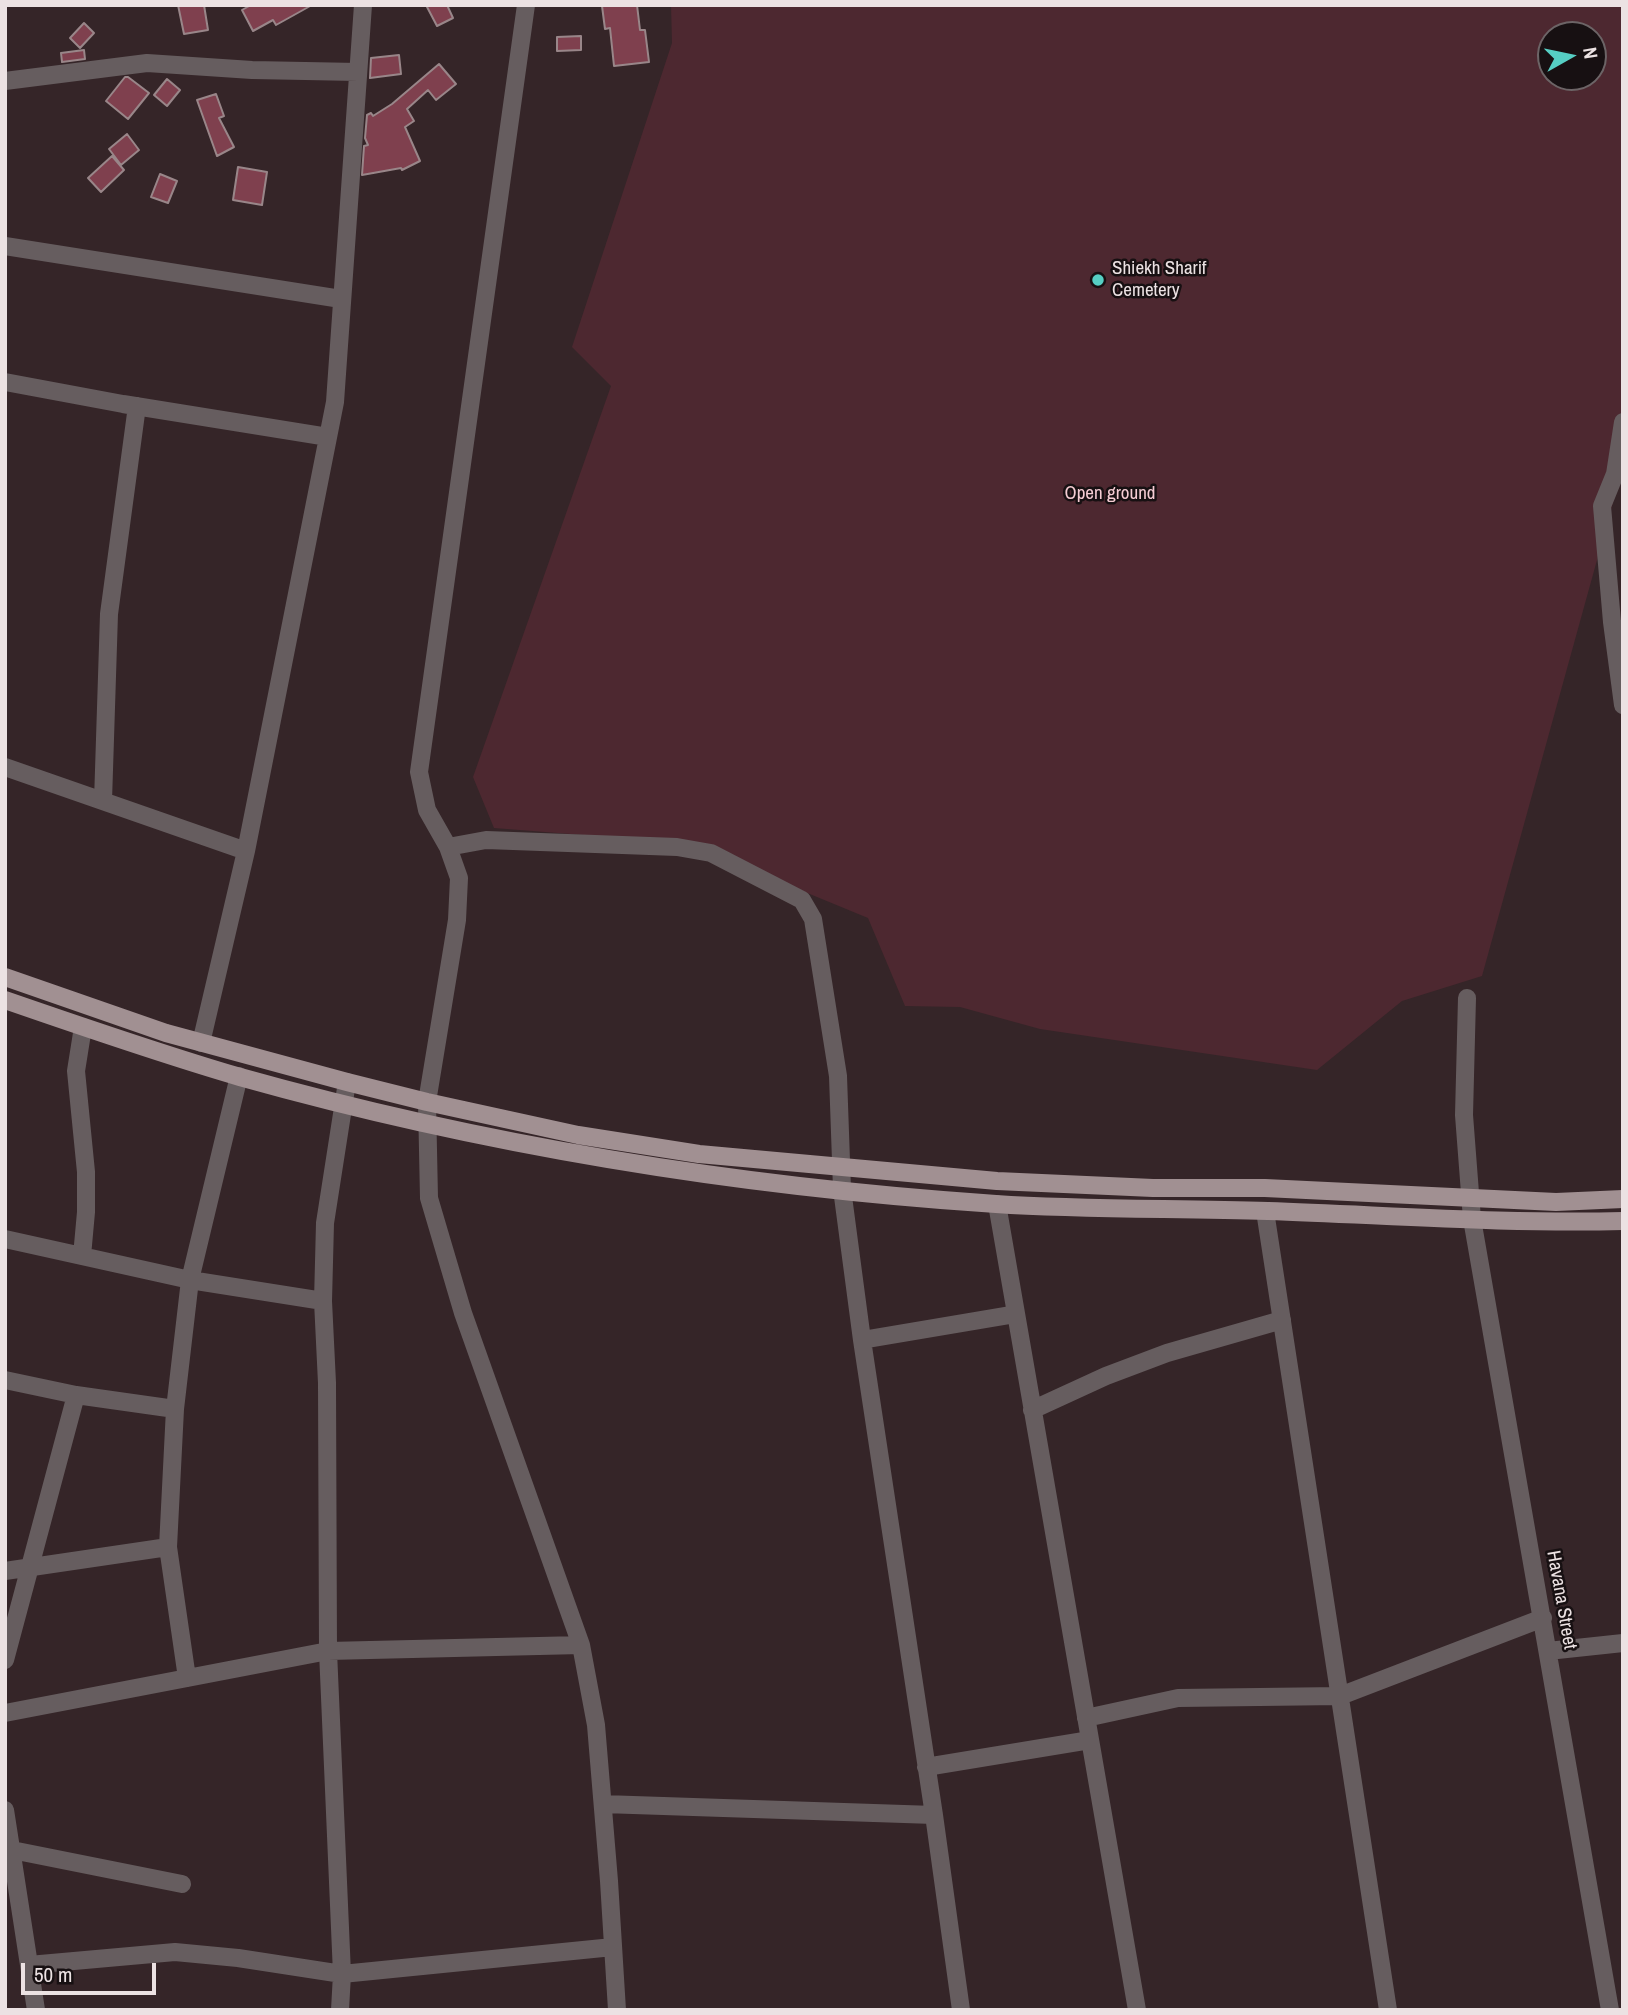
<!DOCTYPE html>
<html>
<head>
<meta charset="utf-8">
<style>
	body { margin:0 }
	#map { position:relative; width:1628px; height:2015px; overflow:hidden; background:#352528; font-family:"Archivo Narrow",sans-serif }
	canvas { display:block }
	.frame { position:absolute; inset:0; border:7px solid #ece2e3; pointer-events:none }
	.north { position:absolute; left:1537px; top:21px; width:70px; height:70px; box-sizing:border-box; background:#171012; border:2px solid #6c6466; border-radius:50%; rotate:81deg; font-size:19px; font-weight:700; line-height:28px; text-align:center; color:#ece2e3 }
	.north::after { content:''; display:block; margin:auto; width:24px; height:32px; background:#56cec3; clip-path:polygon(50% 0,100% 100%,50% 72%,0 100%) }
	.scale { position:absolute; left:21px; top:1963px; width:135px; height:32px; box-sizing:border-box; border:4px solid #ece2e3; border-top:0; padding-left:9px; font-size:21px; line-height:24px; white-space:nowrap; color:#ece2e3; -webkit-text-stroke:5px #171012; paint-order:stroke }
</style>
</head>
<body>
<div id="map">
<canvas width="1628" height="2015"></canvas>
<div class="frame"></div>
<div class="north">N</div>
<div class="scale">50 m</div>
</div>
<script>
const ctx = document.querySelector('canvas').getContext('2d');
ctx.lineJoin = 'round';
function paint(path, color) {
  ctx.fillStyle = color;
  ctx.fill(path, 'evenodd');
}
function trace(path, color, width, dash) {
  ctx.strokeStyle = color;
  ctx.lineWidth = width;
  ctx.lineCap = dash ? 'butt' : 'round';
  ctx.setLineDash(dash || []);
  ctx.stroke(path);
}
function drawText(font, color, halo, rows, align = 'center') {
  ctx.font = font + ' "Archivo Narrow",sans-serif';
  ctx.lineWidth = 5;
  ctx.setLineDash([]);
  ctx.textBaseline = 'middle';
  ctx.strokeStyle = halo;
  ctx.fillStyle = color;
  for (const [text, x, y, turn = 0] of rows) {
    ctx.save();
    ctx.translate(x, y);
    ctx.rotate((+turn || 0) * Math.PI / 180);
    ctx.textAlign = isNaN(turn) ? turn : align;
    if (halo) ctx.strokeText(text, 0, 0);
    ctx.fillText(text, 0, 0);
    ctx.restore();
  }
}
paint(new Path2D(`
	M671,5H1623V466L1482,976L1402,1001L1317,1070L1040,1029L960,1007L905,1006L868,918L686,843L494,828L473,777L611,386L572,347L672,43ZM1551,35H1593V77H1551Z`), '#4d2830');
const building = new Path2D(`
	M178,5H204L208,30L184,34Z
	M251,5H312L276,25L273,20L253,31L242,10Z
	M426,5H447L453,18L437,26Z
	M637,5L640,30H645L649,62L614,66L610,28L605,29L602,6Z
	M84,23L94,33L80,48L70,38Z
	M581,36V50L557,51V37Z
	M84,50L85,59L62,62L61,53Z
	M399,55L401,74L370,78L371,58Z
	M439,64L456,84L436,100L428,90L407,109L414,121L405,127L420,161L402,170L401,168L362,175L364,146L368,145L365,138L367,115L371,113L373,116L392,104Z
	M125,77H128L149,93L128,119L106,101Z
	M167,79L180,90L167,106L154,95Z
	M216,94L224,116L219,118L234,147L217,156L197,100Z
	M127,134L139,150L121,165L109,149Z
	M112,156L124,170L101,192L88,178Z
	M238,167L267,172L262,205L233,200Z
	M160,174L177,181L168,203L151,197Z`);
paint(building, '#7f404e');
trace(building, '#998689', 2);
trace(new Path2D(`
	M526,5L419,772L427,810L448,847L459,878L457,920L427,1102L429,1198L463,1313L581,1645L596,1725L609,1881L617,2010
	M5,81L147,63L252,70L358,72
	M5,246L341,299
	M5,382L123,404L328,437
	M1623,422L1615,474L1602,506L1612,622L1623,705
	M5,767L246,851
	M103,801L109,614L137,406
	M448,847L486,840L677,847L711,853L802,900L813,919L838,1076L842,1189L862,1340L934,1815L961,2010
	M1467,998L1464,1115L1472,1219L1610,2010
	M201,1043L246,851L335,402L363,5
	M997,1204L1137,2010
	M1265,1211L1388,2010
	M5,1239L190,1280L323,1301
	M82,1256L86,1212V1172L76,1071L83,1027
	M862,1340L1016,1314
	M5,1380L76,1395L175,1409
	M1032,1410L1106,1376L1167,1353L1282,1320
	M5,1571L168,1547
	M1548,1651L1623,1643
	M5,1660L76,1395
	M187,1678L168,1547L175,1409L190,1280L239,1076
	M5,1713L328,1651L581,1645
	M1086,1718L1178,1698L1340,1696L1543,1618
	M926,1767L1090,1740
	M603,1804L934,1815
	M5,1810L36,2010
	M12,1850L182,1884
	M29,1965L175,1952L238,1958L342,1974L613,1947
	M340,2010L342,1974L328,1651L327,1383L323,1301L325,1223L347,1082`), '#665d5f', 18);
trace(new Path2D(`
	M5,977L166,1033L347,1082L427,1102L578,1135L699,1154L997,1181L1153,1188H1265L1556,1202L1623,1199
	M5,1000C83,1027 161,1054 240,1077C486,1146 741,1187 996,1204C1086,1210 1178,1208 1268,1211C1386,1215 1505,1224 1623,1221`), '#a19092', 18);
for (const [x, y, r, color] of [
	[1098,280,7,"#56cec3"]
]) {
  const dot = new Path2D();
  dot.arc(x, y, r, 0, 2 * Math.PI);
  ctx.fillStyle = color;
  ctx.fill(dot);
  trace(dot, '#171012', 2.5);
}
drawText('19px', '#ece2e3', '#171012', [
	["Shiekh Sharif",1112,269],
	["Cemetery",1112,291]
], 'left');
drawText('19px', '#f5ccd3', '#171012', [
	["Open ground",1110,494]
]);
drawText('19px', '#ece2e3', '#171012', [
	["Havana Street",1561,1600,80]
]);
</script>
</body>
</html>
